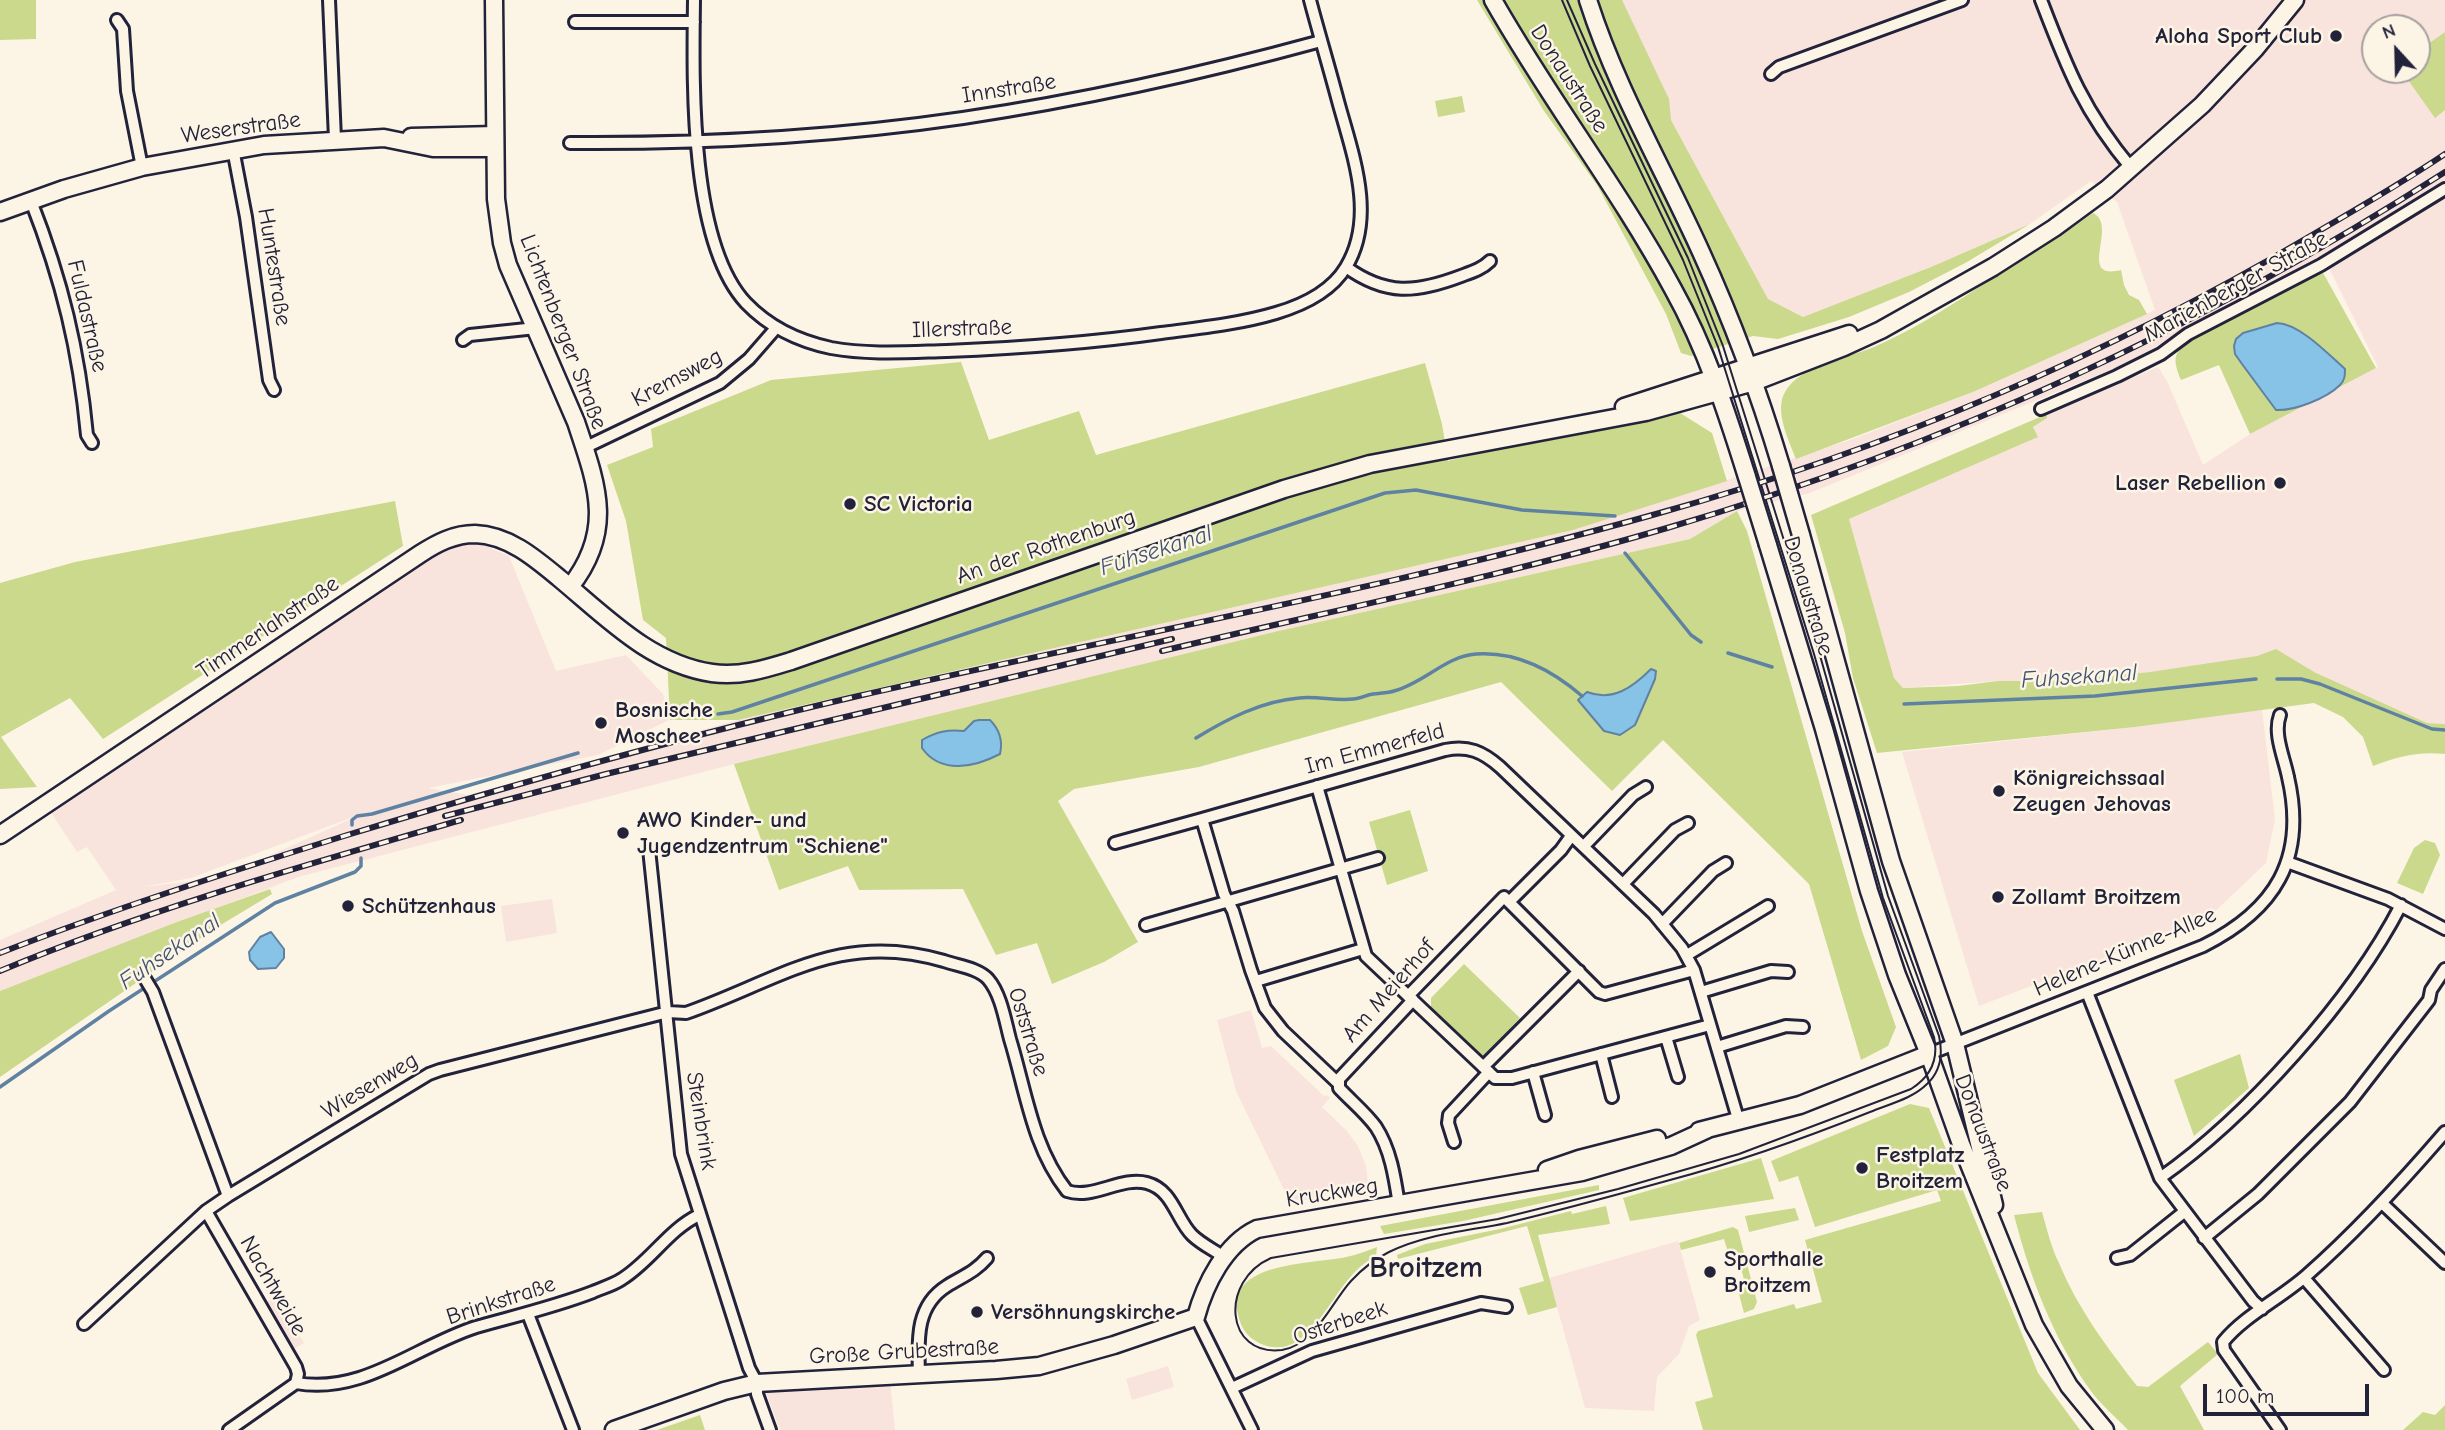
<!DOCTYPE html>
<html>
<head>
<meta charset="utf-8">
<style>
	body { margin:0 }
	#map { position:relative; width:2445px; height:1430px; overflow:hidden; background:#fcf5e5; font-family:"Comic Neue",sans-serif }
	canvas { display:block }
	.north { position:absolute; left:2361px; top:14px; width:70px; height:70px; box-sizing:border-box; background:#fcf5e5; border:2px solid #a5a1a1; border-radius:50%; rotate:338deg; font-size:19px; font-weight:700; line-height:28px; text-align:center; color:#22223b }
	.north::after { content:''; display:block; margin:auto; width:24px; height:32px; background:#22223b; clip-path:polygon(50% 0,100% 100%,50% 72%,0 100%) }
	.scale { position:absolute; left:2203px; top:1384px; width:166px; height:32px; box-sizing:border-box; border:4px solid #22223b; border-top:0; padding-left:9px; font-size:21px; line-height:24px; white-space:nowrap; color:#22223b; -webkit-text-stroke:5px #fcf5e5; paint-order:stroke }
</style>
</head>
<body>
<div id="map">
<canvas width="2445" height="1430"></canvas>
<div class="north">N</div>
<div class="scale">100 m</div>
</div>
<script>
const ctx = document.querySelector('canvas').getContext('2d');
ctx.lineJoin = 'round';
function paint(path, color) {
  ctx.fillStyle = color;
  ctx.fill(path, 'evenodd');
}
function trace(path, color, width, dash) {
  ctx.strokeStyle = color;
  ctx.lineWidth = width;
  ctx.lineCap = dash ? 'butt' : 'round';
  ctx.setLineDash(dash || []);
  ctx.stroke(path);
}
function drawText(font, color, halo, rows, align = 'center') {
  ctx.font = font + ' "Comic Neue",sans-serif';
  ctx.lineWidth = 5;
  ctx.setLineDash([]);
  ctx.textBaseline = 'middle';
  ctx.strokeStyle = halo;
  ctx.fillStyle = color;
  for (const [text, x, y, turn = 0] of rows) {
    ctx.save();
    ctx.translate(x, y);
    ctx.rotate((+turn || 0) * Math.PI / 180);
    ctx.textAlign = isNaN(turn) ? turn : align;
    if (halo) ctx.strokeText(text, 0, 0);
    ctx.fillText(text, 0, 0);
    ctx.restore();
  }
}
paint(new Path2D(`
	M1616,0H2445V180L2320,258L2118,367L1810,493L1737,511L1690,539L1274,632L734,764L298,877L0,991V940L116,890L87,847L77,852L52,814L40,809L181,713L175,705L209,683L214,691L452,537L483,545L509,556L556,671L626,655L663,694L669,720L598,755L428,788L468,795L738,720L1573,530L1853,439L1973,392L2155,310L2117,202L2091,181L2030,224L1931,267L1803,317L1768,299L1671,120ZM2375,28H2417V70H2375ZM369,811L255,862L200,880L143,887L191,878Z
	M2445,195V724L2427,723L2314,672H2150L2052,681H1998L1903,688L1894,678L1849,519L2029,441L2037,419L2158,367L2167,381L2203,465L2250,434L2378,367L2329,268Z
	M2262,709L2275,820L2266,863L2208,918L1979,1006L1902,752L2135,727Z
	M552,899L557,933L506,942L501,906Z
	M1251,1010L1262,1048L1271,1046L1324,1096L1327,1095L1330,1098L1322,1107L1346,1130L1358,1146L1366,1166L1368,1183L1291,1204L1236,1091L1217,1020Z
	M1678,1241L1700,1320L1689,1326L1679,1354L1657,1377L1654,1411L1585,1408L1549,1278Z
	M276,1297L304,1343L287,1353L260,1305Z
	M1168,1366L1174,1387L1132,1400L1126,1379Z
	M890,1380L895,1430H780L765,1390Z`), '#f9e3dd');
paint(new Path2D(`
	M0,0H36V39L0,40Z
	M1477,0H1622L1669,99L1671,120L1768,299L1803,317L1931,267L2030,224L1967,262L1909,292L1849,317L1778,339L1753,336L1691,356L1681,353L1666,314L1597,185L1544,111Z
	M2445,32V110L2435,118L2401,70H2417V52Z
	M1462,96L1465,112L1438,117L1435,101Z
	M2093,213C2119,225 2076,281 2121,270L2124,285L2129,295L2139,300L2147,314L1973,392L1796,459C1789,441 1774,411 1785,392C1800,365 1847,358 1874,347C1910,331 1943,311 1976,289C2016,264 2055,240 2093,213Z
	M2322,271L2376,368L2250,434L2219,365L2181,380C2170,354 2176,351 2197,335ZM2277,323L2315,342L2344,368L2345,377C2326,394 2308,406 2283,410L2235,353L2243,333Z
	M961,362L989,440L1079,411L1096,455L1425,363L1442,424L1448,461L1669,406L1712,433L1727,481L1573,530L738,720H670L666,638L643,620L626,521L607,465L653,447L651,429L771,380Z
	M2047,414V418L2033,427L2038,437L1849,519L1894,678L1903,688L1958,686L1998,681H2052L2150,672L2257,656L2276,649L2314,672L2427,723L2445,724V754C2419,751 2398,756 2373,766L2363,737L2343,717L2314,703L2135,727L1877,753L1853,678L1845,633L1811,515Z
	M395,501L403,546L103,739L70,698L1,737L37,787L0,789V583L75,562Z
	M1737,511L1747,531L1862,931L1896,1027L1888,1046L1861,1060L1809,884L1663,740L1612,791L1501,682L1199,767L1074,789L1058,801L1138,942L1104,962L1052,984L1037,943L996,955L963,889L859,890L848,866L779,890L734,764L1274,632L1690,539ZM1636,684L1592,715L1579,700L1595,695L1617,694Z
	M1410,810L1428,871L1387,885L1369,822Z
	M2425,840L2435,843L2440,855L2423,894L2397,883L2414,848Z
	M270,889L272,894L214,929L0,1077V991L177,922Z
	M1464,964L1520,1018L1483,1057L1431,1007V998Z
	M2240,1054L2249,1088L2194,1136L2174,1080Z
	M1910,1104L1929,1108L2038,1373L2080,1430H1703L1695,1402L1713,1397L1696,1335L1698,1331L1794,1304L1796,1309L1822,1302L1805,1240L1941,1201L1937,1190L1815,1227L1798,1176L1779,1182L1771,1161Z
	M1761,1158L1774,1199L1630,1221L1623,1198Z
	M1599,1185V1190L1463,1221L1384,1234L1380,1226Z
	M1606,1206L1610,1224L1538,1235L1557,1307L1528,1315L1519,1288L1544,1281L1527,1226L1398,1259L1397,1255L1425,1244L1500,1229L1571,1211L1572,1214Z
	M1795,1208L1799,1220L1749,1232L1745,1216Z
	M2042,1212C2047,1229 2051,1247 2059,1263C2078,1309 2107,1347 2137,1386L2148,1387L2208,1342L2218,1354L2180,1386L2204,1430H2128C2116,1417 2101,1405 2091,1391C2053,1339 2030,1277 2014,1215Z
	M1733,1227L1738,1230L1757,1302L1754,1309L1744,1313L1738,1290L1746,1287L1736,1250L1728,1252L1724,1239L1681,1250L1679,1243Z
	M1377,1247L1376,1256C1340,1274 1329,1320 1296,1342C1280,1352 1259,1347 1247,1334C1241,1327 1239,1319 1237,1310C1230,1261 1316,1264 1346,1257C1356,1255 1367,1251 1377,1247Z
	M2445,1405V1430H2403L2423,1412L2435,1415Z
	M700,1415L705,1430H657Z`), '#cad98c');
const water = new Path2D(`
	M2277,323C2300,324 2328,354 2345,369C2345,375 2345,380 2340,385C2327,398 2295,411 2276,410L2242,364L2235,354L2234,346L2236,339L2243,333Z
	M1651,669L1656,671L1655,679L1635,725L1620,735L1604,731L1578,700L1587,692C1613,702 1633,687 1651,669Z
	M979,720H990C1000,730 1003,741 1000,754C975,767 941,775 922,748V740C936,732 948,729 964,731L974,721Z
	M271,932L284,949V958L276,968L258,969L250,960L249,952L260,937Z`);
paint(water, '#87c2e7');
trace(water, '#5f82a2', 2);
trace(new Path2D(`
	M1625,553L1691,635L1701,642
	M1728,653L1772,667
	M2277,679H2301L2320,684L2432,729L2445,730
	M1904,704L2095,696L2256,679
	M718,714L732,712L1385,493L1416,490L1522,510L1615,516
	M1196,738C1227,719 1262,701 1299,698C1317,696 1335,701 1353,699C1360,699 1366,695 1373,694C1380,693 1388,693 1394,691C1424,683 1446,656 1476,654C1517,651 1552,670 1582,696
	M352,825V820L357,816L372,814L578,753
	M0,1087L109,1011L275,903L355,872L361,866V858`), '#5f82a2', 3.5);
const street = new Path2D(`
	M329,0L335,139
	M694,0C693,80 689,242 746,303C769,327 798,341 831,348C869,355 909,352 947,351C1019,348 1090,343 1161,333C1199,328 1239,324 1276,313C1303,305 1331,292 1346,267C1377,216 1352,153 1338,101C1329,67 1319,34 1310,0
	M2041,0C2067,68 2084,112 2132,169
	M117,20L123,29L127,91L142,167
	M575,22H694
	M1771,74L1779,67L1962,0
	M570,143C701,144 833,137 963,118C1083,100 1204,73 1321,41
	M233,149L246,217L269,380L274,390
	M31,201C62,280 79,350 87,435L92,443
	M1346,267C1386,296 1416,293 1461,276C1472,272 1482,269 1490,261
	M463,340L470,335L536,328
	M2041,409L2117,376L2161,354L2188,334L2321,265L2445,189
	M584,448L720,383L749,359L776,328
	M1317,786L1366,956L1495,1078H1512L1710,1025
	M1115,843L1202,819
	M1584,846L1633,795L1646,787
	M649,849L681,1154L749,1368L757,1383V1394L770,1430
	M2287,862L2388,899L2445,929
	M1623,884L1675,830L1688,823
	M1509,902L1599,992L1605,994L1694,970
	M1662,924L1713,871L1726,863
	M1146,925L1378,858
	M1687,955L1768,906
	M144,977L153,992L228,1196L429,1074L440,1070L668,1012L686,1013C780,980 840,930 944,961C958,966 978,968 988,979C1001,994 1005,1020 1010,1039C1026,1091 1032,1146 1067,1191C1093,1200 1121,1176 1147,1183C1173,1190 1176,1219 1192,1235C1201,1244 1214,1250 1224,1257
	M1256,981L1363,949
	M1701,992L1771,971L1788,972
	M2087,992L2160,1178L2253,1301L2262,1309
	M1666,1037L1678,1077
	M1717,1047L1786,1026L1803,1027
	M1601,1054L1612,1097
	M1929,1054L2203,946C2275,910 2307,859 2288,777C2284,757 2273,734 2280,715
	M1483,1067L1579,971
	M1533,1072L1545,1115
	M1338,1083L1283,1031L1265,1008L1251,970L1233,911L1224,894L1202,819L1445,750C1468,745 1483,752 1500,767L1654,914L1682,948L1694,970L1739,1122
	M1454,1142L1448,1123L1449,1115L1489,1072
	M2160,1178C2247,1117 2352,1000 2401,905
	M2383,1204L2445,1263
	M1399,1205C1395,1179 1391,1150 1376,1127C1365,1112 1351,1101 1339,1088V1079L1413,1000L1408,996L1504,897L1509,902L1561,850L1571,836
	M206,1211L296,1367L298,1374L296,1383
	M2204,1238L2258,1194L2350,1102L2429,1000L2431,990L2445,969
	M2117,1258L2130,1255L2184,1212
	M2304,1278L2384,1370
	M528,1314L573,1430
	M1196,1317L1252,1430
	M84,1324L206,1211L228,1196
	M919,1374C918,1341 915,1306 947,1286C963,1276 975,1272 987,1258
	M296,1383C363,1395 416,1346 476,1327C515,1316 554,1307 593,1292C602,1288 613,1285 622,1279C651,1261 668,1230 699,1215
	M1232,1388L1312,1351L1481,1303L1506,1307
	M229,1430L296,1383
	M2280,1430L2224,1350L2223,1342C2245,1315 2280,1299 2307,1275C2357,1231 2401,1183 2445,1132`);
const secondary = new Path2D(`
	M494,0L496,199L502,243L508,265L576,422C597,485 615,530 570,587
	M1493,0C1549,99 1619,189 1673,289C1706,348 1727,413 1747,477
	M1588,0C1616,88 1663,168 1701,252C1733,322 1759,393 1781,466
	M411,137L495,135
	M0,212L64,189L142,167L264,145L384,138L433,148H495
	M1624,407L1849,334
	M1801,535L1891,861L1955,1044L1994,1205
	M1768,545L1824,729L1869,891L1897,975L1929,1054L1961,1144L2034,1325L2069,1386L2105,1430
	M0,835L420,554C437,543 454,534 475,534C508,535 535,558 559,578C605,616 650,664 712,673C740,677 765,669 791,661L1284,489L1370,464L1646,412L1754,382L1844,347L1881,330L1993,267L2054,228L2107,189L2202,105L2255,49L2295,0
	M1699,1131L1800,1105L1929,1054
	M1547,1170L1579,1159L1657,1139
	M614,1430L724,1391L757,1383L996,1370L1039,1366L1114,1345L1196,1317C1205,1284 1225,1244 1257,1229L1582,1172L1671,1146L1708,1129`);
trace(street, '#22223b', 16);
trace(secondary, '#22223b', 21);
trace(street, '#fcf5e5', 10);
trace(secondary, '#fcf5e5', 16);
trace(new Path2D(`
	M1562,0L1590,66L1683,260L1718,347L1814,654L1883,898L1934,1037C1939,1060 1930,1077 1911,1089L1739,1154L1618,1189L1498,1219L1271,1258C1219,1281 1225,1357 1282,1350C1315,1345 1331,1303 1351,1281C1362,1269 1375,1259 1389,1252C1425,1234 1468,1231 1507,1223C1562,1210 1616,1195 1670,1180C1738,1162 1805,1138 1870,1112C1889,1104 1912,1099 1927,1084C1941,1071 1943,1054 1939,1036L1888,896L1819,652L1723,346L1688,258L1595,64L1567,0`), '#22223b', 2);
const rail = new Path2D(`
	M1162,651C1330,611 1500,577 1667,528C1946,446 2200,329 2445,172
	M445,816L606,774L1172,639
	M0,953C113,909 229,872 344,836C514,784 685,736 858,696C1124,635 1393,588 1656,514C1885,450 2107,356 2312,235C2357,209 2402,183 2445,154
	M0,971C149,909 306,865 461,820`);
trace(rail, '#22223b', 6);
trace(rail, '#fcf5e5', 3.5, [10]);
const secondaryBridge = new Path2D(`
	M1781,466L1801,535
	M1747,477L1768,545`);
trace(secondaryBridge, '#22223b', 21, []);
trace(secondaryBridge, '#fcf5e5', 16);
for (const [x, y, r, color] of [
	[2336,36,7,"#22223b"],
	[2280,483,7,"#22223b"],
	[850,504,7,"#22223b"],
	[601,723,7,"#22223b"],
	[1999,791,7,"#22223b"],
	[623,833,7,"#22223b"],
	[1998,897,7,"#22223b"],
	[348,906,7,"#22223b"],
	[1862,1168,7,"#22223b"],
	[1710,1272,7,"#22223b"],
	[977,1312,7,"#22223b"]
]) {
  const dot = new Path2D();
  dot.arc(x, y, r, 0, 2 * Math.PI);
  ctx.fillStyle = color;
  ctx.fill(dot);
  trace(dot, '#fcf5e5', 2.5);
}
drawText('bold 23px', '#22223b', '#fcf5e5', [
	["Aloha Sport Club",2322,36,"right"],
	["Laser Rebellion",2266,483,"right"],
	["SC Victoria",864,504],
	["Bosnische",615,710],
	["Moschee",615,736],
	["Königreichssaal",2013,778],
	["Zeugen Jehovas",2013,804],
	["AWO Kinder- und",637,820],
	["Jugendzentrum \"Schiene\"",637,846],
	["Zollamt Broitzem",2012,897],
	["Schützenhaus",362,906],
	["Festplatz",1876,1155],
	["Broitzem",1876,1181],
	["Sporthalle",1724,1259],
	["Broitzem",1724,1285],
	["Versöhnungskirche",991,1312]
], 'left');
drawText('23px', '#22223b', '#fcf5e5', [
	["Donaustraße",1569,79,57],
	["Innstraße",1009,89,-9],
	["Weserstraße",241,128,-8],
	["Huntestraße",274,267,81],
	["Marienberger Straße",2236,287,-29],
	["Fuldastraße",87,316,77],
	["Illerstraße",962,329,-2],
	["Lichtenberger Straße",563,332,69],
	["Kremsweg",677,378,-28],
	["An der Rothenburg",1046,547,-19],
	["Donaustraße",1808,596,73],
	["Timmerlahstraße",268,628,-34],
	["Im Emmerfeld",1375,749,-15],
	["Helene-Künne-Allee",2125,952,-23],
	["Am Meierhof",1389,991,-49],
	["Oststraße",1028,1032,73],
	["Wiesenweg",370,1086,-31],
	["Steinbrink",701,1121,81],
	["Donaustraße",1983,1133,69],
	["Kruckweg",1332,1193,-9],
	["Nachtweide",273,1286,60],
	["Brinkstraße",501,1301,-18],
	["Osterbeek",1340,1323,-18],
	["Große Grubestraße",904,1352,-3]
]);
drawText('italic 24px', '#40526f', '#fcf5e5', [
	["Fuhsekanal",1156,551,-18],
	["Fuhsekanal",2079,677,-4],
	["Fuhsekanal",170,952,-34]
]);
drawText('bold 30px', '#22223b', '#fcf5e5', [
	["Broitzem",1426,1269]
]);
</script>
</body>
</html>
